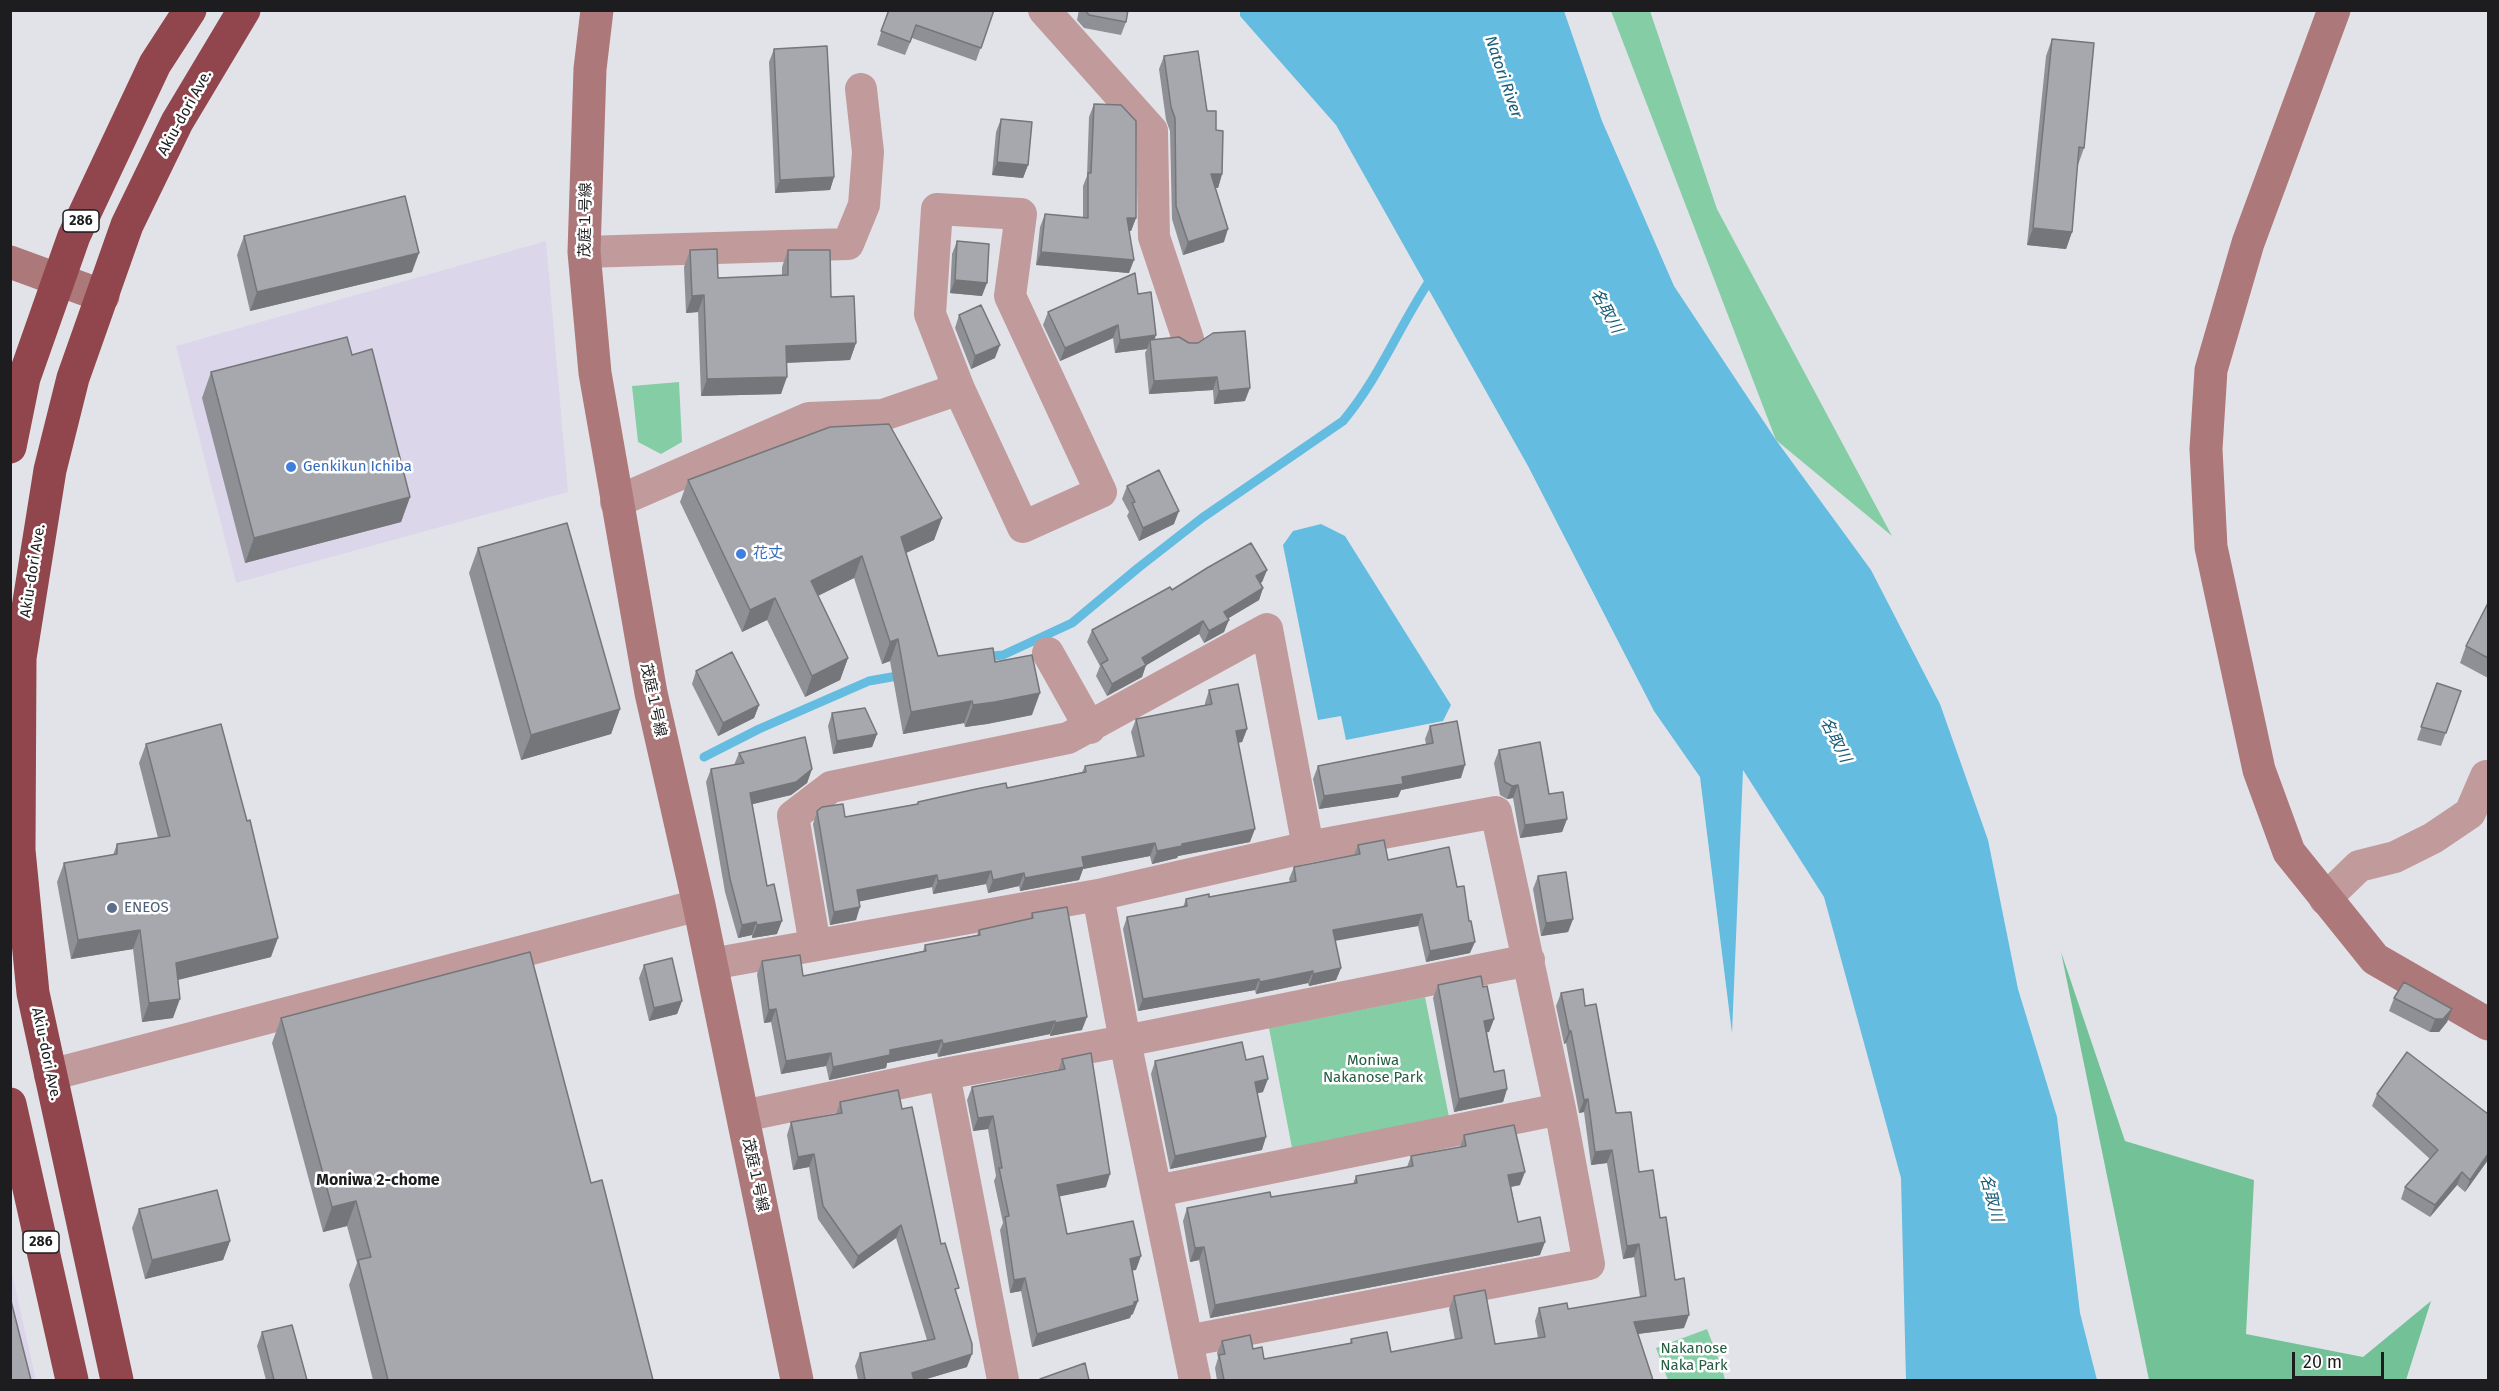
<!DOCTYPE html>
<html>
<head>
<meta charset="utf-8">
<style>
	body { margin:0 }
	#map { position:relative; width:2499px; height:1391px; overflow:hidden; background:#e2e3e9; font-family:"Fira Sans",sans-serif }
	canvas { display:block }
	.frame { position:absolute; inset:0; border:12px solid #1d1d1f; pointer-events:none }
	.scale { position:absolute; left:2292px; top:1352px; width:92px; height:27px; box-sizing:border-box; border:3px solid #1d1d1f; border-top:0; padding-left:8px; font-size:18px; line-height:21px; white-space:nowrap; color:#1d1d1f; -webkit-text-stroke:4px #fff; paint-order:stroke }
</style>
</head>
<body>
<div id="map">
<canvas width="2499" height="1391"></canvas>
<div class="frame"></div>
<div class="scale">20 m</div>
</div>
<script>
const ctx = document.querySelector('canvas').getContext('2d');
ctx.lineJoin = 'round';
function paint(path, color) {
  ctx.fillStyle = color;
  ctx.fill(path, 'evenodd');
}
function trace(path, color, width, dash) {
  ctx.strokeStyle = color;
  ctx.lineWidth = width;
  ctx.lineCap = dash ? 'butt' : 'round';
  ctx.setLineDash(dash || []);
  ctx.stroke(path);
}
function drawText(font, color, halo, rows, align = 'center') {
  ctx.font = font + ' "Fira Sans","Noto Sans JP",sans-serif';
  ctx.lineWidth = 5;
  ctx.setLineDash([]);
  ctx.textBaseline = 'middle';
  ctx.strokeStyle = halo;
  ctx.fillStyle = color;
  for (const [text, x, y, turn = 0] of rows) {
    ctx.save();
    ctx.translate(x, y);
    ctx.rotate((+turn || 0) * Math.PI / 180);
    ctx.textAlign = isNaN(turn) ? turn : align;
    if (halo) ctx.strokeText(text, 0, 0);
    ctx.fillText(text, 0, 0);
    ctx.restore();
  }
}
paint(new Path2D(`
	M546,241L568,492L236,583L176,346Z
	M11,1269L36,1380H11Z`), '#dcd6eb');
paint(new Path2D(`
	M1611,11H1650L1717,209L1892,536L1776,440Z
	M679,382L682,442L661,454L638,442L632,386Z
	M1425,997L1449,1117L1292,1148L1269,1028Z
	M1707,1329L1722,1368L1725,1380H1668L1656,1348Z`), '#85cea5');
paint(new Path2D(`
	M2061,952L2125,1141L2254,1180L2246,1334L2363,1357L2431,1301L2406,1380H2149Z`), '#73c196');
paint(new Path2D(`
	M1240,11H1564L1602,121L1674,286L1776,440L1871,570L1940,704L1988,840L2018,989L2057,1117L2080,1313L2097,1380H1906L1901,1178L1824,897L1743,770L1732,1033L1700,777L1654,711L1528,466L1336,125L1240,16Z
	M1321,524L1345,536L1451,705L1443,721L1346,740L1341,716L1318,720L1283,545L1293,531Z`), '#64bce1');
trace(new Path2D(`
	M984,657L1003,655L1072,623L1138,568L1202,518L1343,421C1380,377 1400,324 1432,277
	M704,757L759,729L869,681L903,675`), '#64bce1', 9);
trace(new Path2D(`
	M1044,10L1152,131L1154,237L1188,339
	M584,252L848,244L864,205L868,152L861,89
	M616,502L809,418L883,415L959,389L930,314L937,209L1021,214L1010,296L1101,492L1023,527L959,389
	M1048,653L1090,728
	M1098,895L1125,1041L1195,1380
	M2325,899L2359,866L2395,857L2433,838L2470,813L2486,776
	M815,945L793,816L831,787L1068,738L1267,629L1308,847
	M711,964L1098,895L1308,847L1496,812L1560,1109L1589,1264L1187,1341
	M944,1074L1003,1380
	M50,1075L699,905
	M743,1116L944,1074L1125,1041L1529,960
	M1157,1191L1560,1109`), '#c19b9c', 32);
trace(new Path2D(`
	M597,10L590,69L584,252L595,373L651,693L699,905L797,1380
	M2334,10L2248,243L2211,370L2206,449L2211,547L2259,770L2289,852L2375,959L2488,1024
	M10,262L103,296`), '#ad787a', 33);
trace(new Path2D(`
	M10,447L24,378L74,236L155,64L190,10
	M10,1104L72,1380
	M117,1380L33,993L19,850L20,658L50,470L73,378L127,225L177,122L244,10`), '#90464c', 33);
paint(new Path2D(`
	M888,10H994L976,61L912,38L905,55L877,45Z
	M1079,10H1128L1126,22L1121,35L1084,28L1077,20Z
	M2052,39L2084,148L2078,165H2077L2072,232L2066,249L2027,245L2046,56Z
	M774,49L834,177L830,190L775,193L769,62Z
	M1164,56L1207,111L1216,130L1222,174L1218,188L1215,187L1224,242L1183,255L1172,219L1170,131L1166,120L1159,69Z
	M1094,104L1136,218L1131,231H1129V273L1036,265L1040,227L1045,214L1083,218V186L1087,176L1089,117Z
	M1001,119L1028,165L1023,178L992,175L996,132Z
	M244,236L412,272L250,311L237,255Z
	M957,241L982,296L950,293L952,254Z
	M690,250L718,278L782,276V267L788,250L831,297L856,343L850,360L787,363L781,394L701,396L698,312L686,313L684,267Z
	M1138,294L1155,340L1179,337L1245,401L1214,404L1213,390L1149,394L1145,353L1147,349L1115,353L1113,338L1060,361L1043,325L1048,312Z
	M959,315L995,358L971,369L955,328Z
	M352,355L410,497L401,522L245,563L202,398L211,372Z
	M688,480L942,518L934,540L906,553L938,656L995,662L1032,715L987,724L965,727L964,723L903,734L890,661L882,664L854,578L818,596L848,658L840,680L805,697L767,620L742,632L680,502Z
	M1127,486L1174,524L1139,541L1127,516L1129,512L1122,499Z
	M478,548L620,709L611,734L521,760L469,573Z
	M1267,570L1262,582L1260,583L1263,588L1259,600L1228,618L1224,632L1204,643L1199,634L1146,665L1142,677L1107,696L1096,676L1100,666L1087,642L1092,630L1172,590Z
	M2488,603V678L2460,663L2466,646Z
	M696,671L759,705L754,718L718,736L692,684Z
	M2437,683L2461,691L2441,746L2417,740Z
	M1209,690L1247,729L1242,742L1238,743L1250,842L1178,856L1177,858L1152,864L1150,856L1083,869L1079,880L1020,891L1019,886L988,893L986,884L933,894L932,887L859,901L856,920L830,925L813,824L817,811L845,817L917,804L918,802L1007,788L1082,772L1085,766L1137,757L1131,732L1136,719L1205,705V703Z
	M832,713L877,734L872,747L833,754L828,726Z
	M1430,726L1461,778L1401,790L1398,797L1319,809L1313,779L1318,766L1426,744L1425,739Z
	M146,744L271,957L178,980L173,1018L142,1022L133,949L71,959L57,882L64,863L113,855L117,844L158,838L139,763Z
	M1499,750L1549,794L1567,819L1562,832L1520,838L1513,798L1507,799L1500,795L1494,763Z
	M739,753L812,769L807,783L791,795L752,804L767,886L777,934L752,938V935L738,938L725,892L706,782L711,769L734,765Z
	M1358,845L1388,860L1470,953L1426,962L1418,926L1335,940L1341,968L1336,980L1309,986L1308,983L1256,994L1255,990L1138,1011L1123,929L1127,917L1183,907L1186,899L1209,897L1290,882L1289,879L1294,867L1354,855Z
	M1538,876L1573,919L1568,932L1541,936L1533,889Z
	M1032,913L1082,1030L1050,1036V1034L938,1057L937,1053L887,1063L886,1068L829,1080L826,1066L781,1074L771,1022L764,1023L757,974L762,961L803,976L923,951L925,945L977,935L979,930L1030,919Z
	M644,965L682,1001L677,1014L649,1021L639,978Z
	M1438,985L1483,987L1494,1019L1489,1032H1487L1494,1072L1507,1089L1503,1102L1454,1112L1433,998Z
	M1561,993L1585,1006L1616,1113L1639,1172L1660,1218L1675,1280L1684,1328L1638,1334L1653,1380H1217L1215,1368L1218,1358L1217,1353L1222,1341L1253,1349L1264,1359L1350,1343L1351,1339L1391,1352L1455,1340L1449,1309L1454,1296L1495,1344L1538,1338L1535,1321L1539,1308L1568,1309L1640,1297L1634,1257L1623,1259L1607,1163L1591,1165L1584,1112L1579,1113L1566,1043L1564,1044L1556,1006Z
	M2394,998L2452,1009L2447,1022L2439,1032H2430L2389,1011Z
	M281,1018L591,1183L653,1380H373L349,1285L357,1263L347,1226L323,1232L272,1043Z
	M1062,1059L1106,1187L1059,1196L1067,1234L1136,1270H1132L1133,1314L1131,1315L1130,1318L1032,1347L1021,1291L1010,1293L1000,1230L1003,1223L994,1181L996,1176L988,1129L973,1131L967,1100L972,1087L1058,1071Z
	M1246,1060L1263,1092L1257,1093L1262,1150L1170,1169L1151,1074L1155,1061Z
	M2377,1094L2488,1114V1160L2465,1192L2457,1185L2430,1217L2401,1199L2405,1187L2430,1159L2372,1106Z
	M840,1102L902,1109L956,1294L967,1367L923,1380H858L855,1366L860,1353L927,1340L896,1238L853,1269L818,1219L809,1167L793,1170L787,1135L791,1122L836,1114Z
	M1464,1135L1520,1185L1511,1187L1518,1222L1540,1255L1210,1318L1199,1260L1190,1262L1183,1221L1187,1208L1271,1197L1353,1184L1356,1176L1407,1167L1411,1156L1460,1147Z
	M139,1209L230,1241L223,1260L145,1279L132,1228Z
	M262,1332L307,1380H266L257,1346Z`), '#8f9095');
paint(new Path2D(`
	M997,162L1028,165L1023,178L992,175Z
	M1211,174H1222L1218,188L1206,187Z
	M834,177L830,190L775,193L780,180Z
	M1127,218H1136L1131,231H1123Z
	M2033,228L2072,232L2066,249L2027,245Z
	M1228,229L1224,242L1183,255L1188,242Z
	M1041,252L1134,260L1129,273L1036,265Z
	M419,253L412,272L250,311L257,292Z
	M955,280L987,283L982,296L950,293Z
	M704,295L698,312L686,313L692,296Z
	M1118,325L1113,338L1060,361L1065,348Z
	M1156,335L1152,349L1150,340L1147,349L1115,353L1120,340Z
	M856,343L850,360L780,363L786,346Z
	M1000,345L995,358L971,369L975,356Z
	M787,377L781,394L701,396L707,379Z
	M1217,377L1213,390L1149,394L1154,381Z
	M1250,388L1245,401L1214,404L1219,391Z
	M410,497L401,522L245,563L254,538Z
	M1179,511L1174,524L1139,541L1143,528Z
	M942,518L934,540L893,559L901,537Z
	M862,556L854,578L803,603L811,581Z
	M1267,570L1262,582L1252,589L1256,576Z
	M1263,588L1259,600L1219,624L1224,612Z
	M775,598L767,620L742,632L750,610Z
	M1229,620L1224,632L1204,643L1209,631Z
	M1203,621L1199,634L1140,669L1146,665L1142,677L1107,696L1112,684L1142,658Z
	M898,639L890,661L882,664L890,642Z
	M848,658L840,680L805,697L812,676Z
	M1040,693L1032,715L987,724L965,727L973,705Z
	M972,701L964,723L903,734L911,712Z
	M759,705L754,718L718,736L723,723Z
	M620,709L611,734L521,760L531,735Z
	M1247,729L1242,742L1231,744L1236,731Z
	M877,734L872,747L833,754L837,741Z
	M1465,765L1461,778L1401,790L1398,797L1319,809L1324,796L1402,777Z
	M812,769L807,783L791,795L745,806L750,793Z
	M1518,785L1513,798L1507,799L1512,786Z
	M1567,819L1562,832L1520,838L1525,825Z
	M1255,829L1250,842L1178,856L1177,858L1152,864L1157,851L1182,844Z
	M1155,843L1150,856L1083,869L1079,880L1020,891L1025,878L1082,857Z
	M991,871L986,884L933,894L938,881Z
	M1024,873L1019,886L988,893L993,880Z
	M937,875L932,887L852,903L857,890Z
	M860,907L856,920L830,925L834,912Z
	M1422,914L1418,926L1329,942L1333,930Z
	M1573,919L1568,932L1541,936L1546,923Z
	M782,921L777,934L752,938L757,925Z
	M756,922L752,935L738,938L742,925Z
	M140,930L133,949L71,959L78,940Z
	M278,938L271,957L169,982L176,963Z
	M1475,942L1470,953L1426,962L1430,951Z
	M1341,968L1336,980L1309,986L1313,974Z
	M1313,971L1308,983L1256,994L1260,982Z
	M1259,979L1255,990L1138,1011L1143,999Z
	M180,999L173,1018L142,1022L149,1003Z
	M682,1001L677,1014L649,1021L654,1008Z
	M776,1009L771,1022L764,1023L769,1010Z
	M2452,1009L2447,1022L2439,1032H2430L2435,1019Z
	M1087,1017L1082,1030L1050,1036L1055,1023Z
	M1494,1019L1489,1032L1479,1034L1484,1021Z
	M1055,1021L1050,1034L938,1057L943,1044Z
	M1569,1031H1571L1566,1043L1564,1044Z
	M942,1040L937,1053L887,1063L886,1068L829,1080L833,1067L890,1050Z
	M831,1053L826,1066L781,1074L786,1061Z
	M1268,1079L1263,1092L1250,1095L1255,1082Z
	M1507,1089L1503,1102L1454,1112L1459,1099Z
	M1588,1099L1584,1112L1579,1113L1584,1100Z
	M993,1116L988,1129L973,1131L978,1118Z
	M1266,1137L1262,1150L1170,1169L1175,1156Z
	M1612,1150L1607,1163L1591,1165L1595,1152Z
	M814,1154L809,1167L793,1170L798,1157Z
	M2488,1154V1160L2465,1192L2470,1180Z
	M1525,1172L1520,1185L1504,1188L1508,1175Z
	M2462,1172L2457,1185L2430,1217L2435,1205Z
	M1110,1174L1106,1187L1052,1198L1057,1185Z
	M356,1201L347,1226L323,1232L332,1207Z
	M901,1225L896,1238L853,1269L858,1256Z
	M230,1241L223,1260L145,1279L152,1260Z
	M1545,1242L1540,1255L1210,1318L1215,1305Z
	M1639,1244L1634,1257L1623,1259L1627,1246Z
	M1204,1247L1199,1260L1190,1262L1195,1248Z
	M1141,1256L1136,1270L1125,1272L1130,1259Z
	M1025,1278L1021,1291L1010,1293L1014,1280Z
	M1138,1301L1133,1314L1131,1315L1130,1318L1032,1347L1037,1334Z
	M1689,1315L1684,1328L1629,1335L1634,1322Z
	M972,1354L967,1367L923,1380H909L912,1373Z`), '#747679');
const building = new Path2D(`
	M889,10L955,11L994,10L981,48L916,25L910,42L881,31Z
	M1085,10H1128L1126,22L1089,15Z
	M2052,39L2094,43L2084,148L2079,147L2072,232L2033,228Z
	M827,46L834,177L780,180L774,49Z
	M1198,51L1207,111H1216V130L1223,131L1222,174H1211L1228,229L1188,242L1176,206L1175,118L1171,107L1164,56Z
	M1094,104L1121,105L1136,121V218H1127L1134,260L1041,252L1045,214L1088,218V173H1091Z
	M1001,119L1032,122L1028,165L997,162Z
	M405,196L419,253L257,292L244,236Z
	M957,241L989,244L987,283L955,280Z
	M717,249L718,278L788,275V250H830L831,297L854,296L856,343L786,346L787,377L707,379L704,295L692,296L690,250Z
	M1135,273L1138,294L1151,292L1156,335L1120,340L1118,325L1065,348L1048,312Z
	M981,305L1000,345L975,356L959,315Z
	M1245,331L1250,388L1219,391L1217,377L1154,381L1150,340L1179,337L1189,343H1198L1213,333Z
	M347,337L352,355L372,349L410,497L254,538L211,372Z
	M889,424L942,518L901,537L938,656L993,648L995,662L1032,655L1040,693L995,702L973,705L972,701L911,712L898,639L890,642L862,556L811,581L848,658L812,676L775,598L750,610L688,480L830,427Z
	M1159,470L1179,511L1143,528L1132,503L1135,502L1127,486Z
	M567,523L620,709L531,735L478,548Z
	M1251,543L1267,570L1256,576L1263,588L1224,612L1229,620L1209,631L1203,621L1142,658L1146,665L1112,684L1101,664L1108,660L1092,630L1170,587L1172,590L1207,568Z
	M2488,603V658L2466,646Z
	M732,652L759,705L723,723L696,671Z
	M2437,683L2461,691L2446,733L2421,727Z
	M1238,684L1247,729L1236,731L1255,829L1182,844V846L1157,851L1155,843L1082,857L1084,867L1025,878L1024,873L993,880L991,871L938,881L937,875L857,890L860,907L834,912L817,811L822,807L843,804L845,817L918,804V802L976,789L1006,783L1007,788L1086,772L1085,766L1144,756L1136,719L1212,704L1209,690Z
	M865,708L877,734L837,741L832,713Z
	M1457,721L1465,765L1402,777L1403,784L1324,796L1318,766L1433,743L1430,726Z
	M221,724L247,821L250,820L278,938L176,963L180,999L149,1003L140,930L78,940L64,863L117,854V844L170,836L146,744Z
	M805,737L812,769L796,782L750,793L767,886L774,884L782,921L757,925L756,922L742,925L730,879L711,769L744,763L739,753Z
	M1540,742L1549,794L1563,792L1567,819L1525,825L1518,785L1512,786L1505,782L1499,750Z
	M1384,840L1388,860L1449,847L1457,887L1464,886L1469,921H1471L1475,942L1430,951L1422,914L1333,930L1341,968L1313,974V971L1260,982L1259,979L1143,999L1127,917L1187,906L1186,899L1209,894V897L1296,881L1294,867L1360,854L1358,845Z
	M1566,872L1573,919L1546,923L1538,876Z
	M1067,907L1087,1017L1055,1023V1021L943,1044L942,1040L890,1050V1055L833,1067L831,1053L786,1061L776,1009L769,1010L762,961L800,955L803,976L926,951L925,945L980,935L979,930L1033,918L1032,913Z
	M530,952L591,1183L602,1180L653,1380H388L358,1260L371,1257L356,1201L332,1207L281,1018Z
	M672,958L682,1001L654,1008L644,965Z
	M1481,976L1483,987L1487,986L1494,1019L1484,1021L1494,1072L1504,1070L1507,1089L1459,1099L1438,985Z
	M2404,982L2452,1009L2443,1019H2435L2394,998Z
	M1583,989L1585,1006L1596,1004L1616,1113L1631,1112L1639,1172L1653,1170L1660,1218L1666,1217L1675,1280L1684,1278L1689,1315L1634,1322L1653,1380H1224L1219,1355L1225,1354L1222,1341L1250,1335L1253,1349L1262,1347L1264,1359L1352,1343L1351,1339L1387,1332L1391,1352L1462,1338L1454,1296L1485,1290L1495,1344L1545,1337L1539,1308L1567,1303L1568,1309L1646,1296L1639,1244L1627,1246L1612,1150L1595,1152L1588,1099L1584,1100L1571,1031H1569L1561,993Z
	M1242,1042L1246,1060L1263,1056L1268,1079L1255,1082L1266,1137L1175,1156L1155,1061Z
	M2407,1052L2488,1114V1154L2470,1180L2462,1172L2435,1205L2405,1187L2438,1150L2377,1094Z
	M1091,1053L1110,1174L1057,1185L1067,1234L1133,1221L1141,1256L1130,1259L1138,1301L1134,1302V1305L1037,1334L1025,1278L1014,1280L1005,1217L1009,1216L999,1168H1002L993,1116L978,1118L972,1087L1065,1069L1062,1059Z
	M898,1090L902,1109L912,1107L941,1244L945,1243L959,1288L955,1289L972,1344V1354L912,1373L914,1380H865L860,1353L935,1339L901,1225L858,1256L823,1206L814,1154L798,1157L791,1122L842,1113L840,1102Z
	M1514,1125L1525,1172L1508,1175L1518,1222L1540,1217L1545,1242L1215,1305L1204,1247L1195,1248L1187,1208L1270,1192L1271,1197L1357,1183L1356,1176L1413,1166L1411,1156L1466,1146L1464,1135Z
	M217,1190L230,1241L152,1260L139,1209Z
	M10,1297L31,1380H10Z
	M292,1325L307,1380H274L262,1332Z
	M1085,1363L1089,1380H1040V1379Z`);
paint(building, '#a6a8ad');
trace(building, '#747679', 1.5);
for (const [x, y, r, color] of [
	[291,467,6,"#3f7fe0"],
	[741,554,6,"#3f7fe0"],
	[112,908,6,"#5c6f8a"]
]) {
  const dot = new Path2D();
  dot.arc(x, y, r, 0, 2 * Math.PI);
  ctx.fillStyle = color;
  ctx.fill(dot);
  trace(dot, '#fff', 2);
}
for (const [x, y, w] of [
	[81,221,36],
	[41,1242,36]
]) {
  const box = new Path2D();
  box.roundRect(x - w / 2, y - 11, w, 22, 4.5);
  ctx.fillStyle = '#fff';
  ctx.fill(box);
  trace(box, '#1d1d1f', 1.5);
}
drawText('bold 14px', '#1d1d1f', null, [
	["286",81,221],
	["286",41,1242]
]);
drawText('15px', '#1d1d1f', '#fff', [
	["Akiu-dori Ave.",185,113,-61],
	["茂庭１号線",586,220,-89],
	["Akiu-dori Ave.",33,571,-81],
	["茂庭１号線",653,700,78],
	["Akiu-dori Ave.",46,1054,78],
	["茂庭１号線",755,1175,78]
]);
drawText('15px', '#366cbe', '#fff', [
	["Genkikun Ichiba",303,467],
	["花丈",753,554]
], 'left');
drawText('15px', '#4e5e75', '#fff', [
	["ENEOS",124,908]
], 'left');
drawText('15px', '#245e41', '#fff', [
	["Moniwa",1373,1061],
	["Nakanose Park",1373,1078],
	["Nakanose",1694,1349],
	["Naka Park",1694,1366]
]);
drawText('italic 16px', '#175c76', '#fff', [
	["Natori River",1503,77,71],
	["名取川",1606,311,61],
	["名取川",1835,740,63],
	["名取川",1991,1198,75]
]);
drawText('bold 16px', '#1d1d1f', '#fff', [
	["Moniwa 2-chome",378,1181]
]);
</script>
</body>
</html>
